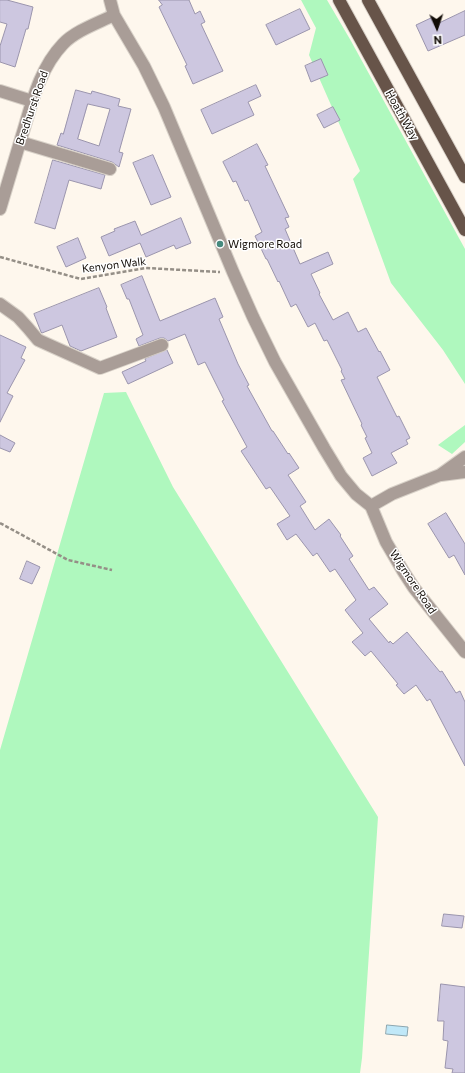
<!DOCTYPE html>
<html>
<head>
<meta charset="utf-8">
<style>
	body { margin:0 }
	#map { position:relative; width:465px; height:1073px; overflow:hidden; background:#fef7ed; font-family:Commissioner,sans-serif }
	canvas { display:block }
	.north { position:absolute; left:417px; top:8px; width:40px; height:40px; -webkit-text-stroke:3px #fff; paint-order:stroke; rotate:177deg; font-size:11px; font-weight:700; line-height:16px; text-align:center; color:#110b05 }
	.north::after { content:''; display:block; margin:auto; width:14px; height:18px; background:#110b05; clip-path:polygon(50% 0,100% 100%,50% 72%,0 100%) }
</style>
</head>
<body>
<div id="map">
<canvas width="465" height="1073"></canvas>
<div class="north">N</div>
</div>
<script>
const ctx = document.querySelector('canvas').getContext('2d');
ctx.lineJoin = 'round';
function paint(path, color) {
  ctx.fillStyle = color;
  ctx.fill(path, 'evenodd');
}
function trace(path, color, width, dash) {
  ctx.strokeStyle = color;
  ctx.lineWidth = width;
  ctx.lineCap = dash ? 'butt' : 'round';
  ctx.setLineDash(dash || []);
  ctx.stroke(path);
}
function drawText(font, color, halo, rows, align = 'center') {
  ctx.font = font + ' Commissioner,sans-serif';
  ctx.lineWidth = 3;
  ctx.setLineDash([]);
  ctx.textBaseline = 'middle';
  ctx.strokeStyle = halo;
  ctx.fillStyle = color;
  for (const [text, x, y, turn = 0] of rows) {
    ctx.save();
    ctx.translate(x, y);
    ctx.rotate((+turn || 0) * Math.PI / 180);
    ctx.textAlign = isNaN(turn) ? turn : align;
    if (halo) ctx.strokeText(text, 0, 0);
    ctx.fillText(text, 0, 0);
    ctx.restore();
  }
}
paint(new Path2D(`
	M301,0H327L351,41L465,249V384L443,350L391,283L353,179L360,171L309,55L316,28Z
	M126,392L173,487L378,817L362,1058L360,1073H0V750L104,393Z
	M465,425V442L452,454L438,445Z`), '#aff8be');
const water = new Path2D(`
	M387,1025L408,1027L407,1036L386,1034Z`);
paint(water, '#c0e8f8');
trace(water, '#8ca6af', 1);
const building = new Path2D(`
	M0,0H7L33,7L28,29H26L15,67L0,62V46L7,24L0,22Z
	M159,0H189L195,14L200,11L205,22L201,24L223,71L193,84L185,66L187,65L159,7L162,5Z
	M300,9L310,29L276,45L266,25Z
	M465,11V35L428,51L416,25L433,17L436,24Z
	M321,59L328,75L311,82L305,66Z
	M256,85L261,96L248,102L254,115L212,134L201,110Z
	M76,90L91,94L92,91L120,99L118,106L131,109L119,152L123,153L119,167L112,162L57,145L61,133L63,134ZM88,104L110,109L99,146L78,139Z
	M333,107L340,120L324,128L317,115Z
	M257,144L268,165L265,166L289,217L285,218L289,227L285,229L300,264L328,252L333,264L311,274L320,293L319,294L333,320L348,312L358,332L366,328L379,352L380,351L390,370L377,377L397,417L399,416L410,438L406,440L408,444L391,453L397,463L372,476L363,458L372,453L365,438L367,437L361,425L362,424L341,380L345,379L341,371L342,370L327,340L324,341L315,323L308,327L296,304L291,307L279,281L278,282L267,259H266L255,236L262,232L248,200L245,201L236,181L233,182L223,162Z
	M153,155L171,197L151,205L133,163Z
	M53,160L105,175L101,189L69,180L55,229L35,223Z
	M181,218L191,243L176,249L174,245L146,257L140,243L109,256L101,237L115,231L114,229L135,221L141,235Z
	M78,238L86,258L66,267L57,247Z
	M142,276L160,321L215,298L223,317L219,319L238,364L249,385L247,386L272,431H273L288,454L289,453L299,468L288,475L306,502L300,506L315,530L329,519L341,535L340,536L353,556L349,559L369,590L374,587L388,604L369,619L389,643L390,641L393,644L407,632L440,672L442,671L456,693L460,691L465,702V766L430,699L427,701L416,685L404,694L396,685L398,684L371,651L365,656L352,642L363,633L345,610L356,600L335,569L330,572L317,553L313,556L296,534L287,540L277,524L290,516L270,487L266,489L241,451L247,447L222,401L224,400L205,362L198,365L185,334L168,341L164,338H160L139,346L136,339L143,335L129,299H127L121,285Z
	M99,288L107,307L106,308L117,337L81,351L70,346L62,325L42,333L41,332L34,314Z
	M0,335L26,347L21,358L25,360L7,393L13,396L0,422Z
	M167,350L173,363L128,384L122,372L146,361L145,359Z
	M0,435L15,443L10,452L0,448Z
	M446,513L465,544V575L454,555L449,558L428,524Z
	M27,561L40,567L32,584L20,579Z
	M444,914L464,916L462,928L442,926Z
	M441,984L465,987V1073H452L453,1069L445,1068L448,1041L443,1040L444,1021H438Z`);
paint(building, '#cdc7e0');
trace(building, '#9b95ad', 1);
const minor = new Path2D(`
	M110,0L114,15L144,66L164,107L233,272L253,317L275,362L324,448L341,476L356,494L371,506L386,542L403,571L414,588L465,652
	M0,91L32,101
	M20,142L110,169
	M0,209C8,183 15,158 23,132C32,102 40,68 63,44C75,31 98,23 114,15
	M0,304L18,317L28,328L38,340L100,368L162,345
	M441,475L465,472
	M371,506L392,494L440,475L465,457`);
const major = new Path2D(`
	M339,0L465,230
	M368,0L465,177`);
trace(minor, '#d8d1c8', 14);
trace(major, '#d8d1c8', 14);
trace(new Path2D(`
	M0,257L81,279L146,268L220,272
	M0,523L68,560L112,570`), '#958f87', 2.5, [4, 2]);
trace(minor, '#a99d97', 12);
trace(major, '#675449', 12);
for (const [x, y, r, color] of [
	[220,244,4,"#468a7e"]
]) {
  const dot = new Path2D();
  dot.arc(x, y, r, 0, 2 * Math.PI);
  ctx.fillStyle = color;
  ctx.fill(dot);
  trace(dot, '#fff', 1.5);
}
drawText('11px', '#110b05', '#fff', [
	["Bredhurst Road",32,108,-71],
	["Hoath Way",402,115,61],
	["Kenyon Walk",114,265,-7],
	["Wigmore Road",413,582,56]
]);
drawText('11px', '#110b05', '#fff', [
	["Wigmore Road",228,244]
], 'left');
</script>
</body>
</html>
